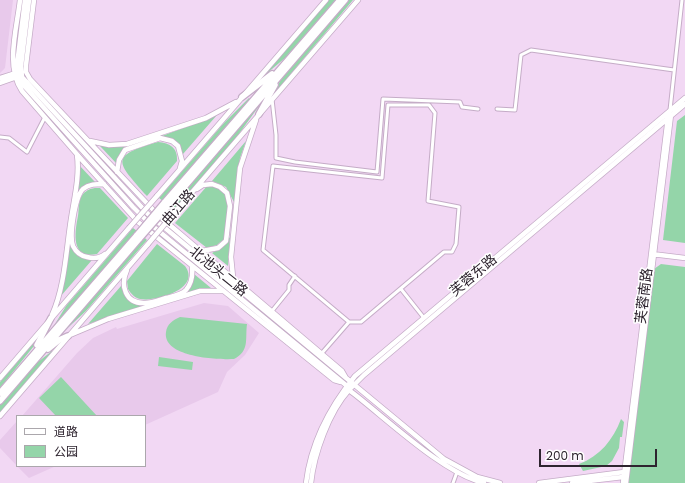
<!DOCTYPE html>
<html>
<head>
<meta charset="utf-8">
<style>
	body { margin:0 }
	#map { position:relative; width:685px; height:483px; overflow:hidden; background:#f2d8f4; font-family:Poppins,"Noto Sans SC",sans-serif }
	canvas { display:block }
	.legend { position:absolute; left:16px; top:415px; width:130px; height:52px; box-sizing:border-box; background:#fff; border:1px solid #aba7ac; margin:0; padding:5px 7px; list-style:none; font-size:12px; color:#2e242f }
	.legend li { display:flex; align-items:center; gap:8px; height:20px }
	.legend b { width:20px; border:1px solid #aba7ac }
	.scale { position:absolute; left:539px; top:449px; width:118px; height:18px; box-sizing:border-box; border:2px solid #2e242f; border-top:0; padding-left:5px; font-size:12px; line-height:14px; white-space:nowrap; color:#2e242f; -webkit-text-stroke:3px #fff; paint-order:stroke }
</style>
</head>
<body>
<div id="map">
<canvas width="685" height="483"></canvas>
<ul class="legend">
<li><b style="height:5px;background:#fff"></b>道路</li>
<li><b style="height:11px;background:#94d5a9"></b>公园</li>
</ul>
<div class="scale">200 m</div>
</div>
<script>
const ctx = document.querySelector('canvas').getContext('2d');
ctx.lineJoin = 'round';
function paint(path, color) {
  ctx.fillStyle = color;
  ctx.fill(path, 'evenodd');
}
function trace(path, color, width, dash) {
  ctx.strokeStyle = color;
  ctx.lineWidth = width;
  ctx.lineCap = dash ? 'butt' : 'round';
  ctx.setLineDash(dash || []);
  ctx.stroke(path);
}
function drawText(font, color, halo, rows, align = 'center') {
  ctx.font = font + ' Poppins,"Noto Sans SC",sans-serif';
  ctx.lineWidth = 3;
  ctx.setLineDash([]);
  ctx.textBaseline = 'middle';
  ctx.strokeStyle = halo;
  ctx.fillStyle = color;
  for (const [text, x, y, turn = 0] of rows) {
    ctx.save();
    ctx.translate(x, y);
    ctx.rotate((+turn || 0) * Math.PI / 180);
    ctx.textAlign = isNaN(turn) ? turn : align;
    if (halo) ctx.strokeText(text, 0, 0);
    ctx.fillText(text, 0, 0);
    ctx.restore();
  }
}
paint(new Path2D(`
	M0,0H13L5,68L0,73Z
	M204,303L228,306L259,333L245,355L227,372L218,392L145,425V416H22L77,353L93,338L116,327L117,329Z
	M17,421V466L0,448V440Z
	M17,466H56L29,478Z`), '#e8c9eb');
paint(new Path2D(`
	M329,0H336L285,58L259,80Z
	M349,0H353L273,95L272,94L286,72Z
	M249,98L250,99L163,201L159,198L224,123Z
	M258,105L259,106L236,138L173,211L169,208Z
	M217,115L183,154L175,141L162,136Z
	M685,115V243L663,240L677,121Z
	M246,141L240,158L234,202L226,187L212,181Z
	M158,142C170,143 178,148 177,161L147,196C117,162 108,156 158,142Z
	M100,146L101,145L128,146L120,154L116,163Z
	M79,165L95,182L76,197Z
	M207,186C237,186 227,220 224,239L217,245L207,248L175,223Z
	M97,188H100L128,218L97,254C70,260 75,231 78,216C79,209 78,200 83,194C87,190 91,188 97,188Z
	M133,228L137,231L52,329L66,306Z
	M144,237L147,240L86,311L59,336Z
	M230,237L228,266L212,253L223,247Z
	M70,242L85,259L92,260L60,297Z
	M157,244L185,266C202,289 155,302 140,299C135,298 131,294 128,289L127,281Z
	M661,264L685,267V483H628L654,269Z
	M194,274L211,288L183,294Z
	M121,286C125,299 133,304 146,306L88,324Z
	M180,317L247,324C245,339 250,351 234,359C217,360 162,357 166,332C167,324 173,320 180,317Z
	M37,339L38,341L0,388V382Z
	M52,351V352L0,413V405L34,365Z
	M159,357L193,362L192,370L158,366Z
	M61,377L97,416H56L39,398Z
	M621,419L624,422L622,437H620L619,448L612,461L606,466L583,471L579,464C600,456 613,440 621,419Z`), '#94d5a9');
const street = new Path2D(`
	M272,99L276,135V158L295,162L377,172L383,99L460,102L462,107L478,109
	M388,105H429L435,113L428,201L459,207L456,244L452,252H444L361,322H349L263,250L273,166L382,178Z
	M497,109L515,110L521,55L531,50L674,70
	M670,110L682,0
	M0,137L9,138L27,152L45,117
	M401,289L424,318
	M272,311L289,290V285L295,276
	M322,353L349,322
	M453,483L457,472`);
const secondary = new Path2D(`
	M20,0C17,28 5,66 22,91L82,160L138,222L334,380L341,382
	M25,0L17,65L18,79L133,207L149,223L347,386L349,390C385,417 442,473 484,483
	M29,0L21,66L22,77L148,214L444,459L477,477L500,483
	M34,0L26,65V72L30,79L158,215L342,371L346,378
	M0,78L16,73
	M0,83L17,77
	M90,141L109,145L127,144L206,118L236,102
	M117,172L119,160L125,150L160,138L172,141L178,146L182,161L180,168
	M104,184C96,184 89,184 83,189C75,197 69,236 73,246C76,252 81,256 87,257C94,259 100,258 105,254
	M197,189L203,185L212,184L220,187L227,193L230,206L226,241L218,248L202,251
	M157,196L326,0
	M175,212L358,0
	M652,254L685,258
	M127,270C120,285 125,304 145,303C152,303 159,300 166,298C173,296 181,295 186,290C192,283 193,275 192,266
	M233,277L231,257L240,168L256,120
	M52,315C65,286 66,251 71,219C74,199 80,176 77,155
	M70,335L108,319L200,291H223
	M0,378L129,228
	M0,416L148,244
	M306,483C311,442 329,408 355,376L685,98
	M311,483C314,454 329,412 349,390C354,385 359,380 364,375L685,104
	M539,483L624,472
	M572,483L623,477
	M623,483L668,117
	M626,483L671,115`);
const highway = new Path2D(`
	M242,97L272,74
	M259,114L275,85
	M164,203L340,0
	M168,206L345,0
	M37,345L51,318
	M48,349L59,340L68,336
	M0,393L137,235
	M0,401L140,238`);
trace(street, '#c5acc7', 5);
trace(secondary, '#c5acc7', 6);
trace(highway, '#c5acc7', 8);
trace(street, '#fff', 3);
trace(secondary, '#fff', 4.5);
trace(highway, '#fff', 5.5);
const secondaryBridge = new Path2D(`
	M129,228L157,196
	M148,244L175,212`);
const highwayBridge = new Path2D(`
	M137,235L164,203
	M140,238L168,206`);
trace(secondaryBridge, '#c5acc7', 6, []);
trace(highwayBridge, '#c5acc7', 8, []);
trace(secondaryBridge, '#fff', 4.5);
trace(highwayBridge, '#fff', 5.5);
drawText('14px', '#2e242f', '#fff', [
	["曲江路",179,208,-49],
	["北池头二路",218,272,39],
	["芙蓉东路",474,276,-40],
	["芙蓉南路",645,296,-83]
]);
</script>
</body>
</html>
